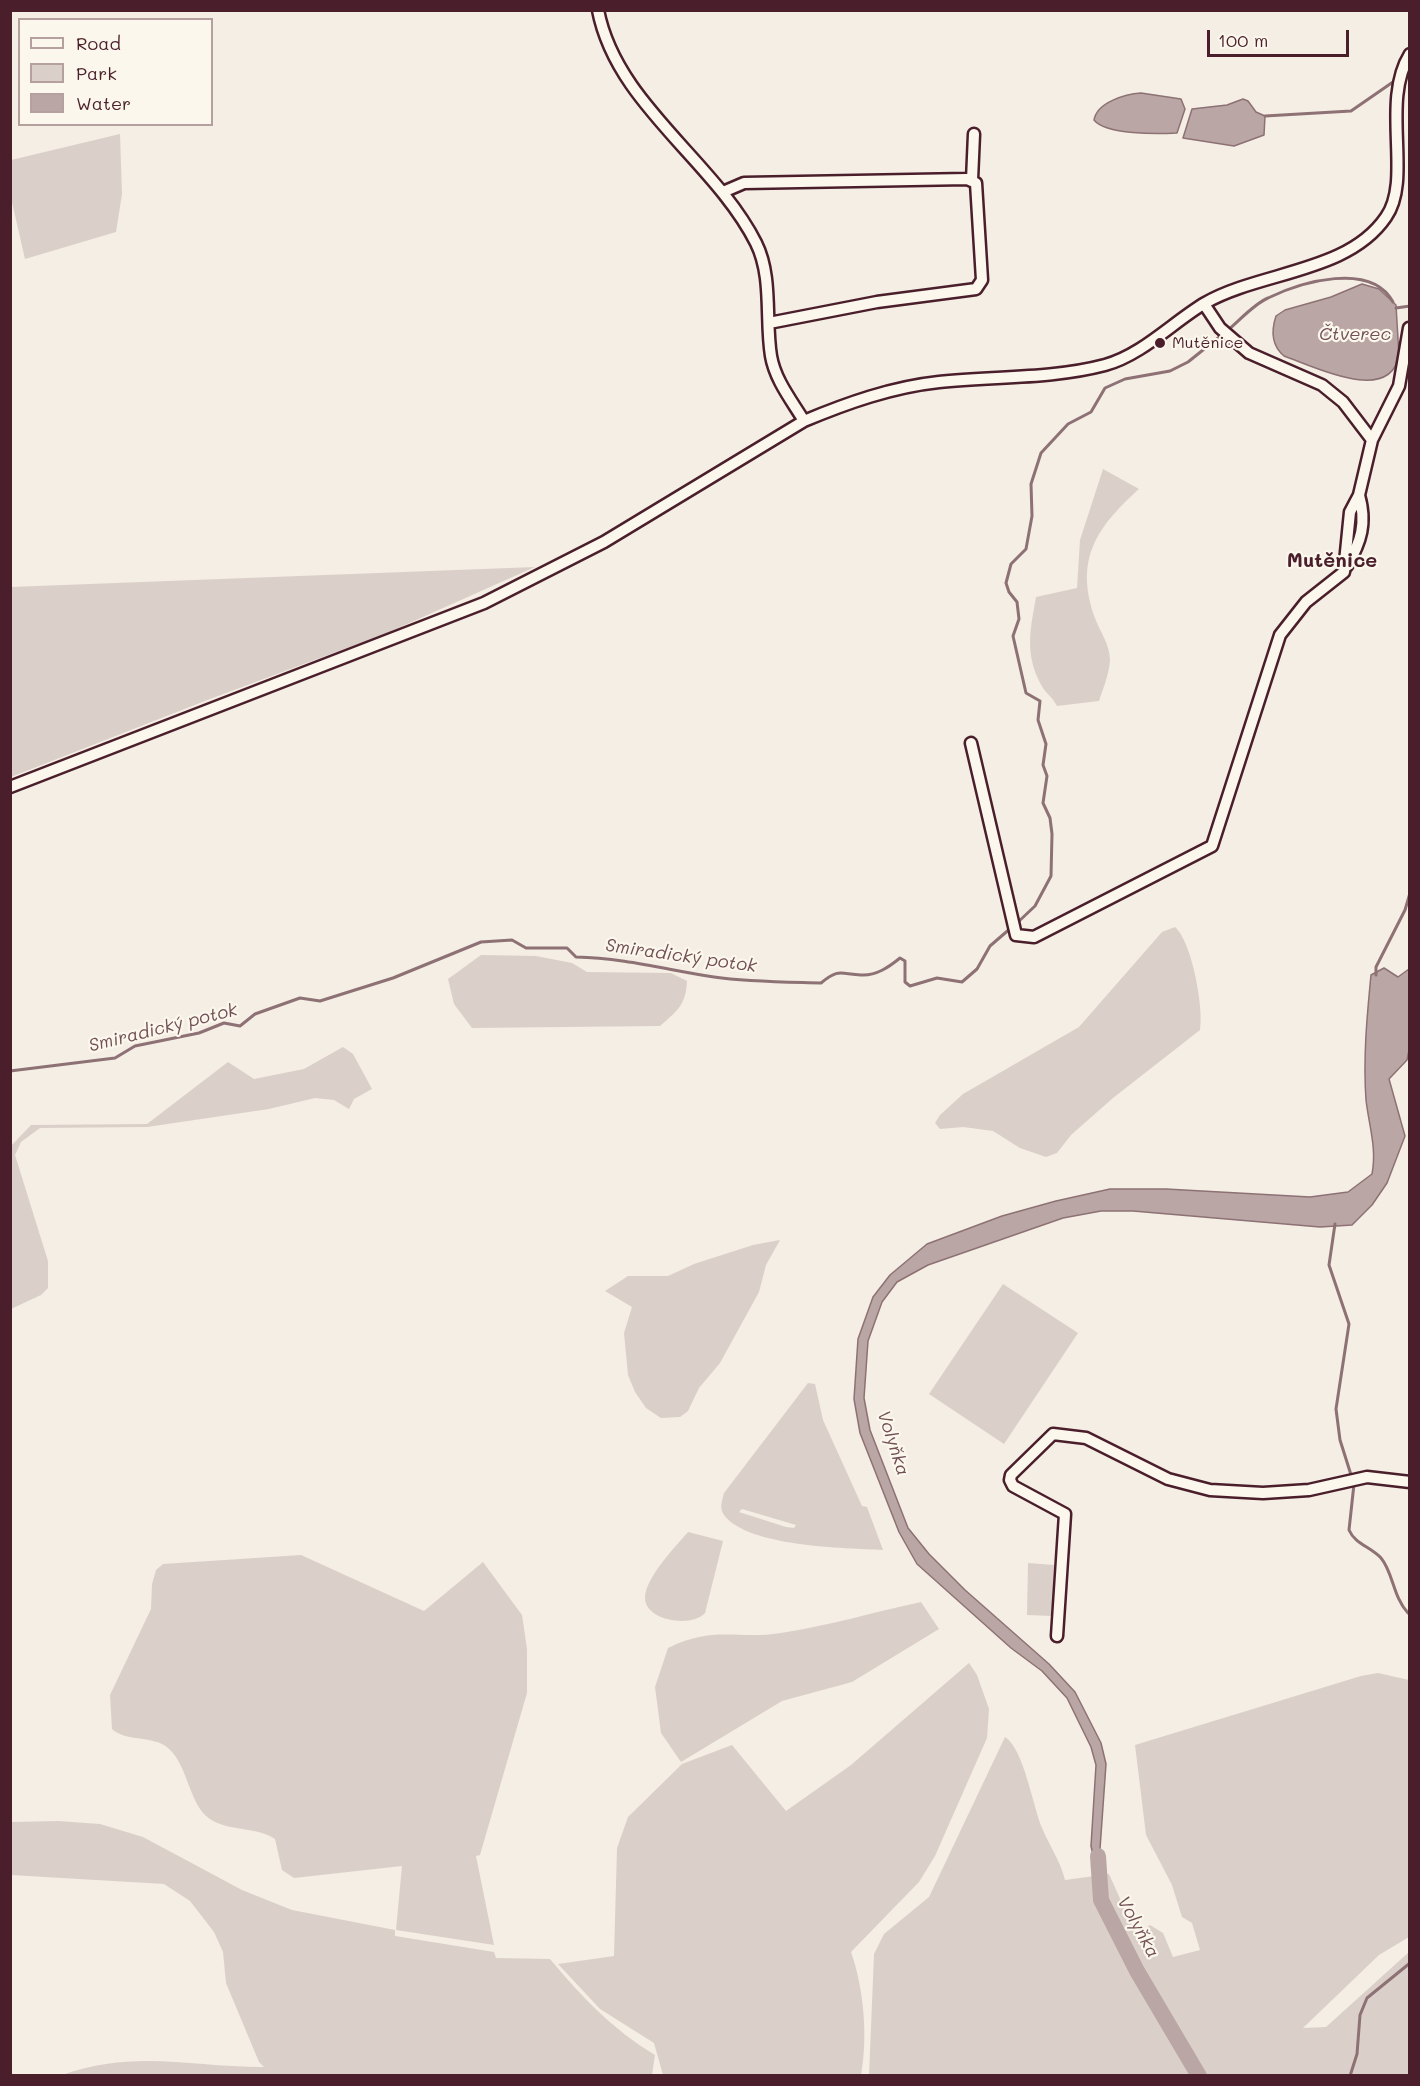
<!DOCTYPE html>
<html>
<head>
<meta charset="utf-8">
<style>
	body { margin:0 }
	#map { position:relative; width:1420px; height:2086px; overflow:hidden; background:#f4eee4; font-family:Mali,sans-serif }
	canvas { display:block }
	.frame { position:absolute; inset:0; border:12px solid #4a1f2b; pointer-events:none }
	.legend { position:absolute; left:18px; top:18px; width:195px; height:108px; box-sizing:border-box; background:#fbf7ec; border:2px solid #b4a19f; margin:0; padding:8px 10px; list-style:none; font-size:18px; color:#4a1f2b }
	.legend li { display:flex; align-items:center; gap:12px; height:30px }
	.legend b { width:30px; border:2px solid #b4a19f }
	.scale { position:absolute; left:1207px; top:30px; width:142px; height:27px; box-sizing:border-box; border:3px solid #4a1f2b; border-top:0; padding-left:8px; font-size:18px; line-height:21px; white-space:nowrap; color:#4a1f2b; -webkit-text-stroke:4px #fbf7ec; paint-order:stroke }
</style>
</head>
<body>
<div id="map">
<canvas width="1420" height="2086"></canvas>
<div class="frame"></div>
<ul class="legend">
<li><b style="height:8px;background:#fbf7ec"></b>Road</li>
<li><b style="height:16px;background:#dbd0c9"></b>Park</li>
<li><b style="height:16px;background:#baa7a5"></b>Water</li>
</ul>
<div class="scale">100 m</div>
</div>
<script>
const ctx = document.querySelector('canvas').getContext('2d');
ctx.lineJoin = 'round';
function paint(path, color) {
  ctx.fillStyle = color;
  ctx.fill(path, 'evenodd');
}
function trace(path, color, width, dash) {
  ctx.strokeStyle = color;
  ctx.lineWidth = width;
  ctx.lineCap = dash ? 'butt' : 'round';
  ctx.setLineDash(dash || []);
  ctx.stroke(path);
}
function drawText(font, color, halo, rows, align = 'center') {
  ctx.font = font + ' Mali,sans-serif';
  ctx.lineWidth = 4.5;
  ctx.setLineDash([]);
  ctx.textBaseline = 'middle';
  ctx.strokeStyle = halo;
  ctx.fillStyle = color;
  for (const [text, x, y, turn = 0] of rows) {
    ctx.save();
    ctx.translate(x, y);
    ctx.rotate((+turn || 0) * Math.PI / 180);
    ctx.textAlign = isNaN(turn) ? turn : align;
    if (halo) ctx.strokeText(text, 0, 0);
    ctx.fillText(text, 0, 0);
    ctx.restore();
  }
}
paint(new Path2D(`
	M120,134L122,194L116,232L25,259L11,198V160Z
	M1103,469L1139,489C1097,527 1074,559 1095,618C1100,632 1110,644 1110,661C1109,674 1103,689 1099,701L1057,706C1053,698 1047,694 1043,688C1024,656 1030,631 1036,597L1077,588L1080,540Z
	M535,567L387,633L210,699L11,777V587Z
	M1175,927C1192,942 1204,1008 1200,1030L1113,1098L1071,1135L1057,1153L1046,1157L1020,1148L993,1131L963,1127L940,1129L935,1123L940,1115L963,1094L1079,1027L1162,932Z
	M481,955L536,956L572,963L587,972L671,973L687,981C686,1005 677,1011 660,1026L472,1028L454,1004L448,979Z
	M343,1047L353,1054L372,1089L354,1099L349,1109L334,1100L315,1098L269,1109L147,1127L40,1128L21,1142L15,1155L48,1261V1288L41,1295L11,1309V1146L31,1125L147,1124L228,1062L254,1079L304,1069Z
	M780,1240L766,1265L759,1292L720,1363L699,1388L688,1411L680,1417L661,1418L646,1408L635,1392L628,1375L624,1333L632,1307L605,1291L628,1276H668L694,1264L753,1245Z
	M1003,1284L1078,1333L1004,1444L929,1394Z
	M808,1383L815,1384L823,1420L862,1506L867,1507L883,1550C844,1548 748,1547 724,1515C719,1508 722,1501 724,1493ZM742,1509L796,1525L794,1528L786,1527L739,1512Z
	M688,1532L723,1541L705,1613C692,1628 644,1621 645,1597C646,1577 676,1546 688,1532Z
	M301,1555L424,1611L483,1562L522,1615L527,1649V1693L480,1855L476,1856L494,1945L396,1930L402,1866L294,1878L282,1870L275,1839C256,1826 229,1832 210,1819C186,1803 189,1756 160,1743C145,1737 124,1740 112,1729L110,1695L151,1609L152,1584L156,1570L163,1564Z
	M1028,1563L1054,1565L1052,1616L1027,1615Z
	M921,1602L939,1629L852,1682L782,1701L681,1762L661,1733L655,1687L668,1648C715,1625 736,1640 781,1633C828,1626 874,1612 921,1602Z
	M969,1663L977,1675L989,1709L987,1738L935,1856L919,1882L851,1952C864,1989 868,2037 861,2075H663L654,2043L600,2009L558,1964L614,1956L617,1848L628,1817L682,1764L732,1745L786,1811L851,1765Z
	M1378,1673L1409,1680V1937L1379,1955L1303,2028L1326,2027L1409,1952V2075L869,2076L874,1954L884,1934L929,1897L1005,1737C1024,1749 1033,1807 1042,1828C1050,1847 1060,1860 1065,1880L1109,1874L1138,1939L1140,1933L1150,1925L1163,1933L1173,1957L1200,1950L1192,1923L1182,1917L1172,1885L1146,1835L1135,1745L1361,1676Z
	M58,1821L100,1824L143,1837L242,1890L292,1910L395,1930V1936L494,1952L496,1958L550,1959C582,1997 612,2029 655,2055L652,2075H62C136,2049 190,2067 264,2067L259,2062L226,1983L223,1952L214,1932L190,1901L164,1884L11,1875V1822Z`), '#dbd0c9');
const water = new Path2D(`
	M1141,93L1181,99L1185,109L1177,133C1158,134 1106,135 1094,120C1097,102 1126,94 1141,93Z
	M1243,99L1248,101L1256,112L1265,116L1264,135L1234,146L1183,138L1192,109L1227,105Z
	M1362,284L1379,289L1396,305L1399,356C1389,405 1313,366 1284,356C1271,345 1271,331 1276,316L1285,310L1331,297Z
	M1384,968L1398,977L1409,969V1050L1407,1060L1389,1079L1405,1136L1387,1183L1372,1205L1352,1225L1320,1227L1133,1211H1101L1063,1218L928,1265L897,1282L882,1302L868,1341L864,1398L870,1430L908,1528L929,1554L965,1590L1049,1664L1075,1692L1101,1743L1106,1764L1098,1877L1091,1846L1096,1765L1091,1747L1067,1698L1042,1671L1011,1648L917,1564L899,1532L860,1433L854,1399L858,1339L873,1297L890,1275L927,1244L1002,1216L1056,1201L1110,1189H1166L1310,1197L1348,1192L1372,1174C1377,1148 1369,1126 1366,1100C1363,1058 1367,1016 1371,975Z`);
paint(water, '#baa7a5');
trace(water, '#8d7174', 1.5);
trace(new Path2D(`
	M1265,116L1351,111L1393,82
	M1396,308L1410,306
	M1228,330C1240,320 1254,304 1268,298C1301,282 1371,261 1393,302
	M1017,923L1035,906L1051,876L1052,834L1050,818L1043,803L1047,776L1043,765L1046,744L1038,720L1040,701L1026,693L1013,636L1019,619L1017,602L1009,592L1006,583L1011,564L1026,549L1032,516L1031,484L1041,453L1068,424L1091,412L1105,388L1125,379L1170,371L1188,362L1223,334
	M1376,975V967L1405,910L1410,893
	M10,1071L115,1058L135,1046L199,1033L224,1023L240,1026L255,1014L300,998L320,1001L393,978L481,942L512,940L526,948H567L576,957C624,958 668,970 714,977C749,982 786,982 821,983C839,968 840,974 861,975C876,976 889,967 900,958L905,961V982L910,986L937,978L962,982L977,969L990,946L1012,927
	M1335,1224L1329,1265L1349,1324L1336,1409L1340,1440L1352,1478
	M1354,1484L1349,1530C1355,1544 1371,1547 1381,1558C1393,1572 1393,1597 1408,1613L1410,1612
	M1350,2076L1357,2054L1360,2015L1367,1998L1410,1963`), '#8d7174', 3);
trace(new Path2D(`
	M1098,1856L1101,1900L1137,1971L1199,2076`), '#baa7a5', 16);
const minor = new Path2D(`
	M598,10C616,104 714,160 756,243C773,277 765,320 771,356C775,380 792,401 804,421
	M972,180L974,134
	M723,192L744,183L967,179L976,183L982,280L976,289L877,302L769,323
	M1372,440L1399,386L1409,328
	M1347,566C1361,542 1367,523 1359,495
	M971,743L1016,935L1034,937L1212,846L1280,635L1306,602L1344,572L1350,512L1359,495L1372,440L1343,402L1322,385L1249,353L1220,328L1204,304
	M10,787L484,603L604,542L804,421C847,403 892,387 939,382C994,376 1052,379 1105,365C1142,355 1173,322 1205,303C1261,271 1348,273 1386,217C1413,179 1380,102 1410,54
	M1057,1636L1065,1514L1013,1486L1010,1480L1011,1475L1053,1434L1086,1438L1168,1479L1210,1490L1263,1493L1309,1490L1367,1477L1410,1482`);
trace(minor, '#4a1f2b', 15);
trace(minor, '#fbf7ec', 10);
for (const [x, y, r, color] of [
	[1160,343,6,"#4a1f2b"]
]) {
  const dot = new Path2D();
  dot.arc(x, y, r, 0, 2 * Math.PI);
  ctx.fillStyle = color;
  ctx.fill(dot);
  trace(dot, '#fbf7ec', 2);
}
drawText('16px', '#4a1f2b', '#fbf7ec', [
	["Mutěnice",1172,343]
], 'left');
drawText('italic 18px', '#714f56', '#fbf7ec', [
	["Čtverec",1355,334],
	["Smiradický potok",681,956,8],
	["Smiradický potok",163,1028,-14],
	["Volyňka",893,1443,72],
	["Volyňka",1138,1927,61]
]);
drawText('bold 20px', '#4a1f2b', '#fbf7ec', [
	["Mutěnice",1332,561]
]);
</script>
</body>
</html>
